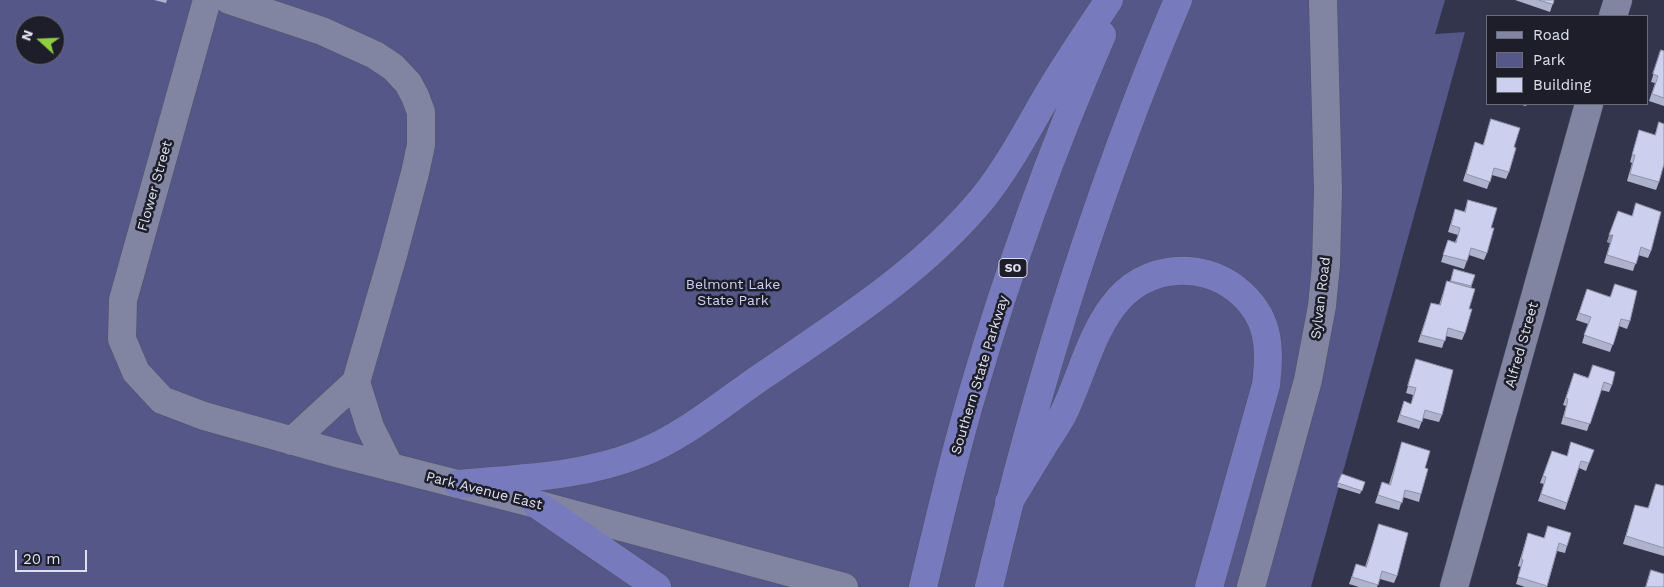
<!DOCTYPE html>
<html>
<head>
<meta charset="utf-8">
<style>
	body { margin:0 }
	#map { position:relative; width:1664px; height:587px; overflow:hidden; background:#33354d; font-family:"Work Sans",sans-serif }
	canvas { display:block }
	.legend { position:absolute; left:1486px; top:15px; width:162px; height:90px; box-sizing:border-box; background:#1d1e29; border:1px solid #6a6c78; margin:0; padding:6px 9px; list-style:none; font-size:15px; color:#dee0ef }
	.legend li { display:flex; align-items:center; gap:10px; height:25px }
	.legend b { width:25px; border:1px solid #6a6c78 }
	.north { position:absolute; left:15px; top:15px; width:50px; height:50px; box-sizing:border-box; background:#1d1e29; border:1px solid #6a6c78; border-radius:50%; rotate:290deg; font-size:14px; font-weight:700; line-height:20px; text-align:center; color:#dee0ef }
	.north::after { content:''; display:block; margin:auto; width:18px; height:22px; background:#90cd41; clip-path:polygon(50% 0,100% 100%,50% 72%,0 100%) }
	.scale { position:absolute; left:15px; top:550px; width:72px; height:22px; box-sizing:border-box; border:2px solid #dee0ef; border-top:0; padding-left:6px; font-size:15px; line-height:18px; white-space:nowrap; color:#dee0ef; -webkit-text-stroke:4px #1d1e29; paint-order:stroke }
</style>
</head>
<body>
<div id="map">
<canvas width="1664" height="587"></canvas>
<ul class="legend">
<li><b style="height:6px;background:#8285a1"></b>Road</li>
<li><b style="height:14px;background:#545788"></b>Park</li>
<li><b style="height:14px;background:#cccfee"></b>Building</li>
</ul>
<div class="north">N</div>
<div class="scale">20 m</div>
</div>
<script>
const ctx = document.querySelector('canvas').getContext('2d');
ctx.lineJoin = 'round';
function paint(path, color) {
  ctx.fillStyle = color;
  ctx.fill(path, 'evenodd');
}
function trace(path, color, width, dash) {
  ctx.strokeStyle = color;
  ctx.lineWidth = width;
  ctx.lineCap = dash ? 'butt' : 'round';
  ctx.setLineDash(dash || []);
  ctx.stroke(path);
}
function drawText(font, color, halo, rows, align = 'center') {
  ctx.font = font + ' "Work Sans",sans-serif';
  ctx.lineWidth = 5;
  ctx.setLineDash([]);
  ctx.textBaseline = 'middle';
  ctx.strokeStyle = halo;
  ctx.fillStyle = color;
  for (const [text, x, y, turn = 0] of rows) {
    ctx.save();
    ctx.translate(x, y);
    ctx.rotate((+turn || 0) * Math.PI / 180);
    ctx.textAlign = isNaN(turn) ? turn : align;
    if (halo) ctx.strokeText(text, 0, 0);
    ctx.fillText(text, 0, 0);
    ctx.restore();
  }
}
paint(new Path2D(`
	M0,0H1445L1435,34L1465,32L1311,587H0ZM25,25H55V55H25Z`), '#545788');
const street = new Path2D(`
	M207,0L123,300L122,339L136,372L162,400L204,416L340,454L536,504L844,587
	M229,0L322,31L375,55L393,67L408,83L415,96L421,112V145L415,173L393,255L356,382L292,441
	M1613,16L1618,0
	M356,382L370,427L390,467
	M1454,587L1589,104`);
const secondary = new Path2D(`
	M1251,587L1308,380L1322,306L1326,265L1328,190L1323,0`);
const highway = new Path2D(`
	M458,484C519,478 582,477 639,454C683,437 722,404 761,377C840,323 922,272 983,198C1007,168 1025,134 1044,101C1064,66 1087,33 1109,0
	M1009,502C1021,482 1033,463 1045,443C1051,434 1058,424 1063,414C1090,360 1100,277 1176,271C1197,269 1220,276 1236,289C1269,315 1271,346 1266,385L1209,587
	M536,504L657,587
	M923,587C939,521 954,454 974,388C1009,268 1052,150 1102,35
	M989,587C1036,387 1097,190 1178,0`);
trace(street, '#525367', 29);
trace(secondary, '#525367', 29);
trace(highway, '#525367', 29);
trace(street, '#8285a1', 28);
trace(secondary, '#8285a1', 28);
trace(highway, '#777bbe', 28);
paint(new Path2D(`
	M154,0H167L166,3Z
	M1515,0H1554L1550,12Z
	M1661,50L1664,51V106L1649,101L1655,83L1651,82Z
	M1518,104H1527L1526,106Z
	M1659,122V182L1656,190L1627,181L1632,163L1630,162L1639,130L1655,135Z
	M1475,142L1482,145L1514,147L1509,172L1506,179L1492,175L1487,189L1463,181Z
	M1468,200L1491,228L1487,253L1484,260L1469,255L1464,269L1441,262L1448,240L1455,242L1458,235L1448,232L1455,209L1464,212Z
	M1618,211L1651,251L1648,258L1638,255L1633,271L1604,263L1610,243L1607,242Z
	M1454,269L1475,275L1471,288L1469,309L1465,333L1462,340L1446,336L1442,348L1418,342L1431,303L1439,305L1447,281L1450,282Z
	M1587,289L1630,321L1627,329L1619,326L1610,352L1582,343L1588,324L1576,320Z
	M1416,359L1442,415L1439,422L1423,418L1419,429L1397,422L1404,401L1411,404L1413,395L1406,393Z
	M1574,373L1612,385L1609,392L1601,390L1587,431L1561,424L1566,406L1563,405Z
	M1402,442L1425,468L1421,494L1419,502L1403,497L1399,510L1375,503L1382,482L1389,484Z
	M1594,450L1586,471L1579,468L1565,510L1538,501L1544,484L1540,483L1552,451L1567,456Z
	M1342,474L1365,482L1360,494L1337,487Z
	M1656,484L1664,486V556L1623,544L1635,505L1648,508Z
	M1379,524L1397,576L1394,583L1380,579L1377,587H1359L1349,584L1356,564L1365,567Z
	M1548,526L1567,546L1565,553L1557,551L1547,587H1525L1516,584L1521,567L1518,566L1528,533L1544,538Z`), '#afb2cd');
paint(new Path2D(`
	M1609,235H1613L1610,243L1607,242Z`), '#8f91a7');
const building = new Path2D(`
	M1539,0H1554L1553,4Z
	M1661,50L1664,51V98L1652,94L1658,76L1653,74Z
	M1491,119L1520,128L1514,147L1516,148L1509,172L1494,168L1490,182L1466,174L1475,142L1483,145Z
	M1659,122L1664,124V164L1659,182L1630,174L1635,155H1632L1639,130L1655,135Z
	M1468,200L1497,208L1491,228H1494L1487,253L1471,248L1467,261L1443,255L1448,240L1456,243L1460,228L1451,225L1455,209L1465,212Z
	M1636,203L1661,212L1651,251L1641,247L1636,264L1607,255L1613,235H1609L1618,211L1632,216Z
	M1454,269L1475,275L1471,286L1451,281Z
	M1447,281L1475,289L1469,309H1472L1465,333L1448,328L1445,341L1421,335L1431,303L1440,305Z
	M1615,284L1637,291L1630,321L1621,319L1613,345L1584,335L1591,317L1579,313L1587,289L1610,297Z
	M1416,359L1453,370L1442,415L1425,410L1422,422L1400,415L1404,401L1411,404L1416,388L1408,386Z
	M1593,365L1615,372L1612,385L1604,382L1590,424L1564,417L1568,399L1566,398L1574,373L1588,378Z
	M1402,442L1430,451L1425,468L1428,469L1421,494L1405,490L1402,503L1378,495L1382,482L1390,485Z
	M1571,442L1594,450L1589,463L1581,461L1567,503L1541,494L1546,477L1543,476L1552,451L1567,456Z
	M1342,474L1365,482L1362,491L1338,483Z
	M1656,484L1664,486V548L1626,536L1635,505L1648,508Z
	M1379,524L1408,533L1397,576L1382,571L1378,585L1352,577L1356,564L1366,567Z
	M1548,526L1571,533L1567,546L1559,543L1547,586L1518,577L1523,560L1521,559L1528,533L1544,538Z
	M1651,570L1664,574V587H1646Z`);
paint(building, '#cccfee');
trace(building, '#8f91a7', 1);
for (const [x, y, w] of [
	[1013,268,28]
]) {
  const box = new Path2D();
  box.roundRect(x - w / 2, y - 9.5, w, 19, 4);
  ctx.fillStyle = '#1d1e29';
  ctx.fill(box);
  trace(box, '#dee0ef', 1);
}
drawText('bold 12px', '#dee0ef', null, [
	["SO",1013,268]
]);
drawText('14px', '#dee0ef', '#1d1e29', [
	["Flower Street",155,186,-74],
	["Sylvan Road",1321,298,-83],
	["Alfred Street",1522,345,-74],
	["Southern State Parkway",980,375,-73],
	["Park Avenue East",484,491,14]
]);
drawText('14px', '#cdd1f8', '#1d1e29', [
	["Belmont Lake",733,285],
	["State Park",733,301]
]);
</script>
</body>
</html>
